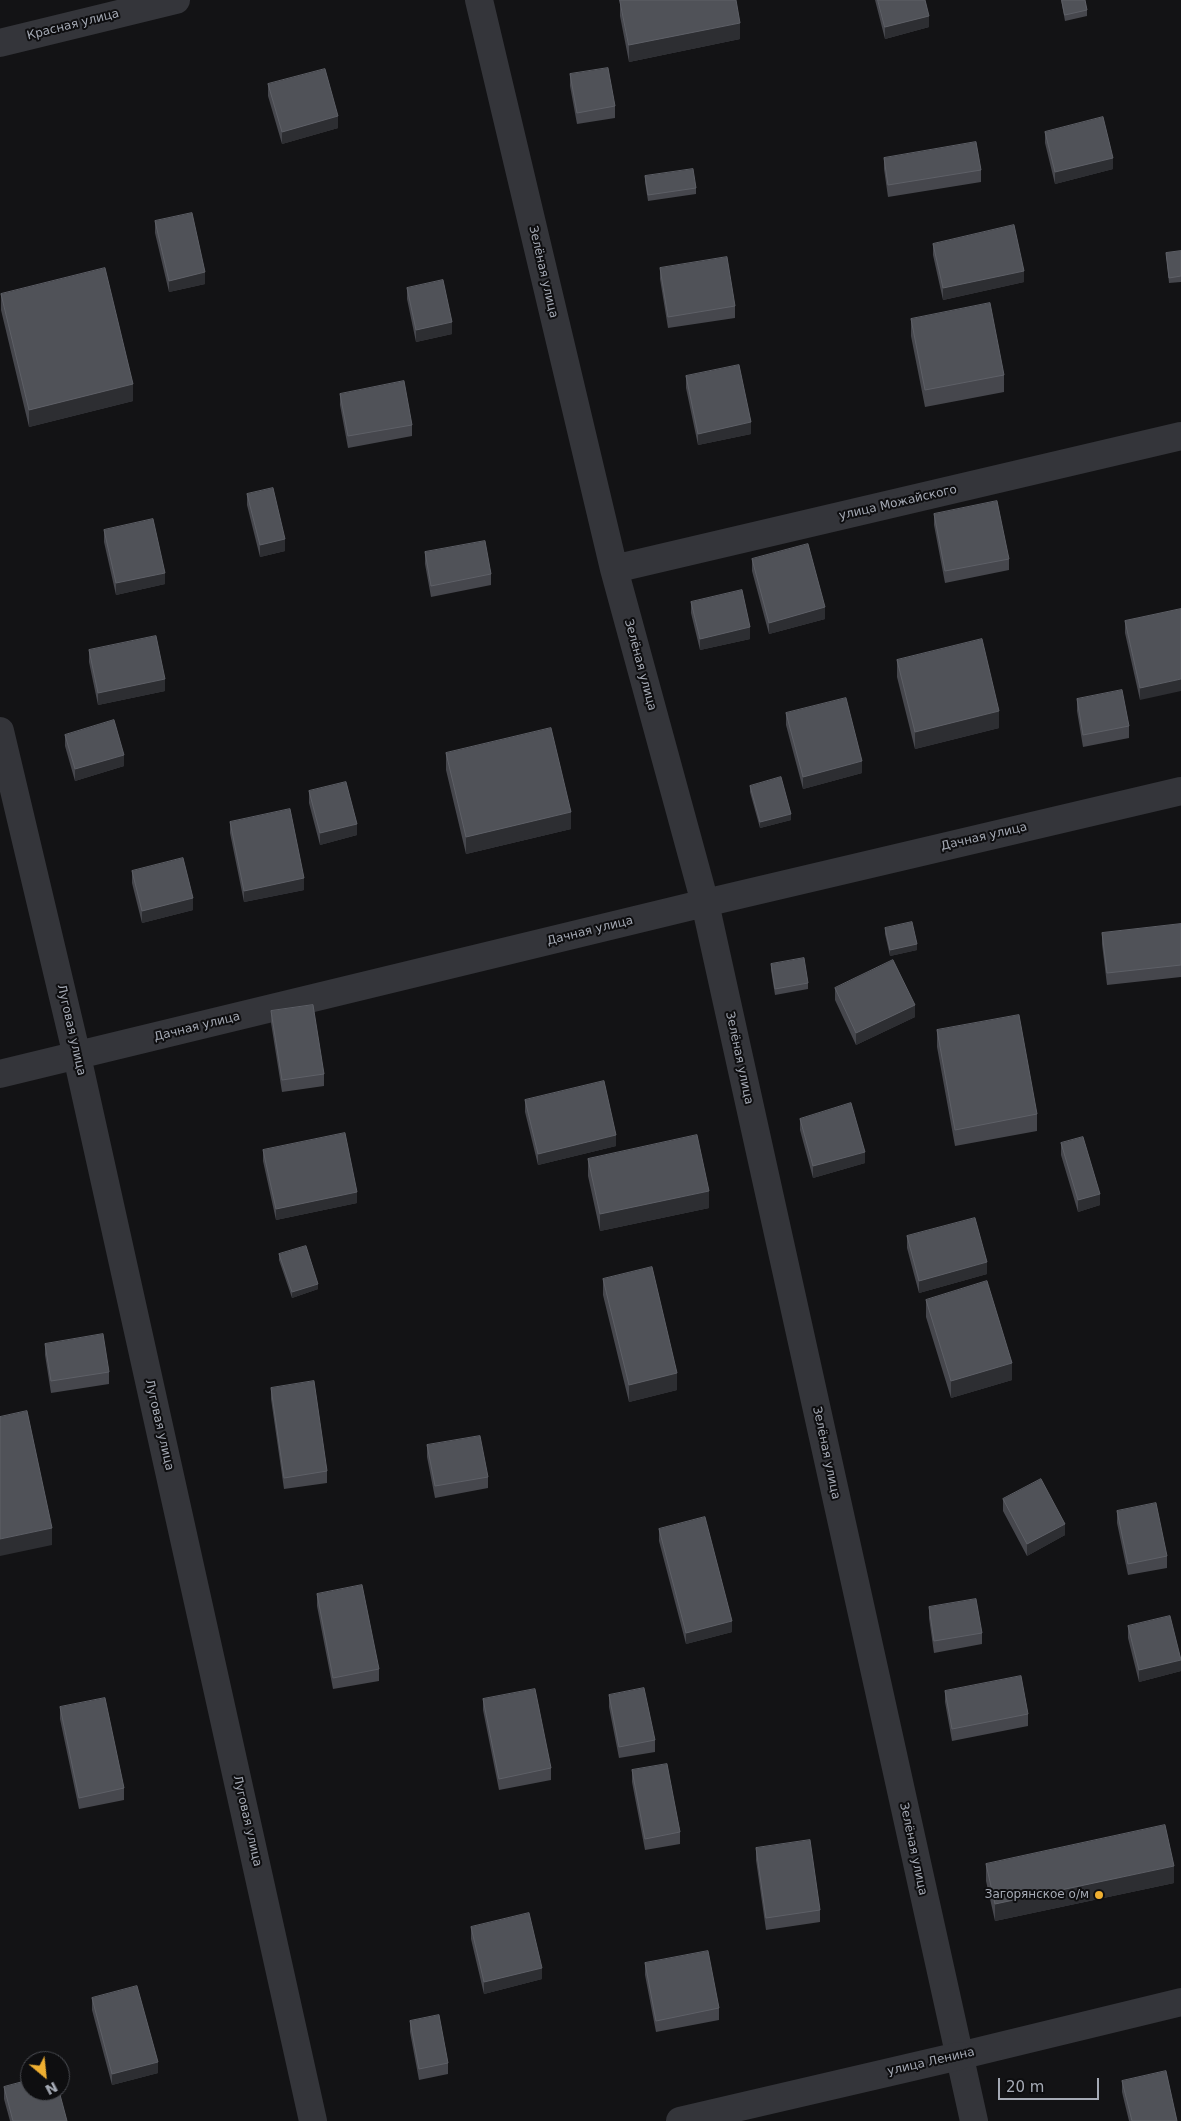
<!DOCTYPE html>
<html>
<head>
<meta charset="utf-8">
<style>
	body { margin:0 }
	#map { position:relative; width:1181px; height:2121px; overflow:hidden; background:#131315; font-family:"DejaVu Sans",sans-serif }
	canvas { display:block }
	.north { position:absolute; left:20px; top:2051px; width:50px; height:50px; box-sizing:border-box; background:#0e0e10; border:1px solid #4a4c52; border-radius:50%; rotate:152deg; font-size:14px; font-weight:700; line-height:20px; text-align:center; color:#a5aab5 }
	.north::after { content:''; display:block; margin:auto; width:18px; height:22px; background:#efaf31; clip-path:polygon(50% 0,100% 100%,50% 72%,0 100%) }
	.scale { position:absolute; left:998px; top:2078px; width:101px; height:22px; box-sizing:border-box; border:2px solid #a5aab5; border-top:0; padding-left:6px; font-size:15px; line-height:18px; white-space:nowrap; color:#a5aab5; -webkit-text-stroke:4px #0e0e10; paint-order:stroke }
</style>
</head>
<body>
<div id="map">
<canvas width="1181" height="2121"></canvas>
<div class="north">N</div>
<div class="scale">20 m</div>
</div>
<script>
const ctx = document.querySelector('canvas').getContext('2d');
ctx.lineJoin = 'round';
function trace(path, color, width, dash) {
  ctx.strokeStyle = color;
  ctx.lineWidth = width;
  ctx.lineCap = dash ? 'butt' : 'round';
  ctx.setLineDash(dash || []);
  ctx.stroke(path);
}
function paint(path, color) {
  ctx.fillStyle = color;
  ctx.fill(path, 'evenodd');
}
function drawText(font, color, halo, rows, align = 'center') {
  ctx.font = font + ' "DejaVu Sans",sans-serif';
  ctx.lineWidth = 4;
  ctx.setLineDash([]);
  ctx.textBaseline = 'middle';
  ctx.strokeStyle = halo;
  ctx.fillStyle = color;
  for (const [text, x, y, turn = 0] of rows) {
    ctx.save();
    ctx.translate(x, y);
    ctx.rotate((+turn || 0) * Math.PI / 180);
    ctx.textAlign = isNaN(turn) ? turn : align;
    if (halo) ctx.strokeText(text, 0, 0);
    ctx.fillText(text, 0, 0);
    ctx.restore();
  }
}
trace(new Path2D(`
	M479,0L614,569L705,903L974,2121
	M0,43L176,0
	M614,569L1181,436
	M0,731L77,1056L313,2121
	M0,1074L705,903L1181,791
	M959,2056L1181,2002`), '#34353a', 28);
trace(new Path2D(`
	M680,2121L959,2056`), '#34353a', 28);
paint(new Path2D(`
	M620,0L740,39L629,62L620,16Z
	M875,0H925L929,27L885,39Z
	M1061,0H1085L1087,10V16L1065,21Z
	M570,74L615,106V118L577,124L570,86Z
	M268,84L338,128L282,144L268,96Z
	M1045,132L1113,169L1055,184L1045,143Z
	M884,158L981,170V182L888,197L884,169Z
	M645,176L696,188V194L648,201L645,182Z
	M155,221L205,284L169,292L155,233Z
	M933,244L1024,282L943,300L933,255Z
	M1181,251V282L1169,283L1166,253Z
	M660,268L735,306V318L668,328L660,279Z
	M407,288L452,334L416,342L407,299Z
	M1,294L133,401L29,427L1,310Z
	M911,319L1004,375V392L925,407L911,336Z
	M686,376L751,434L698,445L686,388Z
	M340,394L412,425V436L348,448L340,405Z
	M247,494L285,551L260,557L247,505Z
	M934,514L1009,559V570L945,583L934,525Z
	M104,530L165,584L116,595L104,542Z
	M425,552L491,574V585L431,597L425,564Z
	M752,559L825,619L769,634L752,571Z
	M691,602L750,639L700,650L691,613Z
	M1181,609L1140,700L1125,633V621Z
	M89,650L165,691L98,705L89,662Z
	M897,660L999,728L915,749L897,677Z
	M1077,699L1129,726V738L1083,747L1077,711Z
	M786,713L862,773L803,789L786,725Z
	M65,735L124,766L75,781L65,746Z
	M446,753L571,829L466,854L446,770Z
	M750,786L791,820L760,828L750,792Z
	M309,791L357,835L320,845L309,803Z
	M230,822L304,890L244,902L230,833Z
	M132,871L193,910L142,923L132,883Z
	M1181,924V977L1107,985L1102,944V933Z
	M885,928L917,950L890,956L885,934Z
	M771,964L808,983V989L775,995L771,970Z
	M835,988L915,1017L856,1045L835,1000Z
	M271,1011L324,1074V1086L282,1092L271,1023Z
	M937,1030L1037,1114V1131L955,1146L937,1047Z
	M525,1100L616,1146L538,1165L525,1112Z
	M800,1119L865,1163L813,1178L800,1130Z
	M1061,1143L1100,1205L1078,1212L1061,1155Z
	M263,1150L357,1203L276,1220L263,1161Z
	M588,1159L709,1208L600,1231L588,1176Z
	M907,1236L987,1274L919,1293L907,1248Z
	M279,1254L318,1289L292,1298L279,1260Z
	M603,1279L677,1390L629,1402L603,1295Z
	M926,1300L1012,1380L951,1398L926,1317Z
	M45,1344L109,1372V1384L51,1393L45,1355Z
	M271,1388L327,1471V1483L284,1489L271,1399Z
	M427,1445L488,1477V1488L435,1498L427,1457Z
	M1003,1499L1065,1535L1027,1556L1003,1511Z
	M1117,1511L1167,1556V1568L1128,1575L1117,1523Z
	M659,1529L732,1632L686,1644L659,1541Z
	M317,1594L379,1669V1681L333,1689L317,1606Z
	M929,1607L982,1633V1644L934,1653L929,1618Z
	M1128,1626L1181,1671L1139,1682L1128,1638Z
	M945,1691L1028,1714V1726L952,1741L945,1702Z
	M609,1695L655,1740V1752L619,1758L609,1707Z
	M483,1699L551,1768V1780L499,1790L483,1710Z
	M60,1707L124,1788V1800L79,1809L60,1719Z
	M632,1770L680,1832V1844L645,1850L632,1782Z
	M756,1848L820,1910V1922L766,1930L756,1860Z
	M986,1864L1174,1883L995,1921L986,1881Z
	M471,1927L542,1979L484,1994L471,1939Z
	M645,1963L719,2008V2020L656,2032L645,1975Z
	M92,1998L158,2073L112,2085L92,2010Z
	M410,2021L448,2063V2074L419,2080L410,2032Z
	M1122,2081L1177,2121H1129L1122,2092Z
	M4,2087L67,2121H10L4,2099Z`), '#46474d');
paint(new Path2D(`
	M929,16V27L885,39V27Z
	M740,23V39L629,62V45Z
	M338,116V128L282,144V132Z
	M1113,158V169L1055,184V172Z
	M1024,271V282L943,300V288Z
	M205,272V284L169,292V281Z
	M452,322V334L416,342V330Z
	M133,384V401L29,427V410Z
	M751,422V434L698,445V434Z
	M285,539V551L260,557V545Z
	M165,573V584L116,595V583Z
	M825,607V619L769,634V623Z
	M750,627V639L700,650V639Z
	M165,679V691L98,705V693Z
	M1181,679V691L1140,700V688Z
	M999,711V728L915,749V732Z
	M124,755V766L75,781V769Z
	M862,761V773L803,789V777Z
	M571,812V829L466,854V837Z
	M791,814V820L760,828V822Z
	M357,824V835L320,845V833Z
	M304,878V890L244,902V891Z
	M193,898V910L142,923V911Z
	M917,944V950L890,956V950Z
	M915,1005V1017L856,1045V1033Z
	M616,1135V1146L538,1165V1154Z
	M865,1152V1163L813,1178V1166Z
	M709,1191V1208L600,1231V1214Z
	M357,1192V1203L276,1220V1209Z
	M1100,1194V1205L1078,1212V1200Z
	M987,1262V1274L919,1293V1281Z
	M318,1284V1289L292,1298V1292Z
	M1012,1363V1380L951,1398V1381Z
	M677,1373V1390L629,1402V1385Z
	M1065,1524V1535L1027,1556V1544Z
	M52,1528V1545L0,1556V1539Z
	M732,1621V1632L686,1644V1633Z
	M1181,1660V1671L1139,1682V1670Z
	M1174,1866V1883L995,1921V1904Z
	M542,1968V1979L484,1994V1982Z
	M158,2062V2073L112,2085V2074Z`), '#2d2e32');
const building = new Path2D(`
	M620,0H736L740,23L629,45Z
	M878,0H925L929,16L885,27Z
	M1062,0H1085L1087,10L1065,15Z
	M608,68L615,106L577,113L570,74Z
	M325,69L338,116L282,132L268,84Z
	M1103,117L1113,158L1055,172L1045,132Z
	M976,142L981,170L888,185L884,158Z
	M693,169L696,188L648,195L645,176Z
	M192,213L205,272L169,281L155,221Z
	M1014,225L1024,271L943,288L933,244Z
	M1181,251V276L1169,278L1166,253Z
	M727,257L735,306L668,317L660,268Z
	M105,268L133,384L29,410L1,294Z
	M443,280L452,322L416,330L407,288Z
	M990,303L1004,375L925,390L911,319Z
	M739,365L751,422L698,434L686,376Z
	M404,381L412,425L348,436L340,394Z
	M273,488L285,539L260,545L247,494Z
	M997,501L1009,559L945,571L934,514Z
	M153,519L165,573L116,583L104,530Z
	M485,541L491,574L431,586L425,552Z
	M808,544L825,607L769,623L752,559Z
	M742,590L750,627L700,639L691,602Z
	M1181,609V679L1140,688L1125,621Z
	M156,636L165,679L98,693L89,650Z
	M982,639L999,711L915,732L897,660Z
	M1122,690L1129,726L1083,735L1077,699Z
	M846,698L862,761L803,777L786,713Z
	M114,720L124,755L75,769L65,735Z
	M551,728L571,812L466,837L446,753Z
	M781,777L791,814L760,822L750,786Z
	M346,782L357,824L320,833L309,791Z
	M290,809L304,878L244,891L230,822Z
	M183,858L193,898L142,911L132,871Z
	M912,922L917,944L890,950L885,928Z
	M1181,924V965L1107,973L1102,933Z
	M804,958L808,983L775,989L771,964Z
	M893,960L915,1005L856,1033L835,988Z
	M313,1005L324,1074L282,1080L271,1011Z
	M1019,1015L1037,1114L955,1130L937,1030Z
	M604,1081L616,1135L538,1154L525,1100Z
	M851,1103L865,1152L813,1166L800,1119Z
	M345,1133L357,1192L276,1209L263,1150Z
	M697,1135L709,1191L600,1214L588,1159Z
	M1083,1137L1100,1194L1078,1200L1061,1143Z
	M975,1218L987,1262L919,1281L907,1236Z
	M306,1246L318,1284L292,1292L279,1254Z
	M652,1267L677,1373L629,1385L603,1279Z
	M987,1281L1012,1363L951,1381L926,1300Z
	M103,1334L109,1372L51,1381L45,1344Z
	M314,1381L327,1471L284,1478L271,1388Z
	M27,1411L52,1528L0,1539V1417Z
	M480,1436L488,1477L435,1486L427,1445Z
	M1041,1479L1065,1524L1027,1544L1003,1499Z
	M1156,1503L1167,1556L1128,1564L1117,1511Z
	M705,1517L732,1621L686,1633L659,1529Z
	M362,1585L379,1669L333,1678L317,1594Z
	M976,1599L982,1633L934,1641L929,1607Z
	M1170,1616L1181,1660L1139,1670L1128,1626Z
	M1021,1676L1028,1714L952,1729L945,1691Z
	M644,1688L655,1740L619,1747L609,1695Z
	M535,1689L551,1768L499,1779L483,1699Z
	M105,1698L124,1788L79,1798L60,1707Z
	M667,1764L680,1832L645,1839L632,1770Z
	M1165,1825L1174,1866L995,1904L986,1864Z
	M810,1840L820,1910L766,1918L756,1848Z
	M529,1913L542,1968L484,1982L471,1927Z
	M708,1951L719,2008L656,2021L645,1963Z
	M137,1986L158,2062L112,2074L92,1998Z
	M439,2015L448,2063L419,2069L410,2021Z
	M1166,2071L1177,2121H1132L1122,2081Z
	M30,2080V2091H59L67,2121H13L4,2087Z`);
paint(building, '#505258');
trace(building, '#5e6067', 1);
for (const [x, y, r, color] of [
	[1099,1895,5,"#efaf31"]
]) {
  const dot = new Path2D();
  dot.arc(x, y, r, 0, 2 * Math.PI);
  ctx.fillStyle = color;
  ctx.fill(dot);
  trace(dot, '#0e0e10', 2);
}
drawText('12px', '#a5aab5', '#0e0e10', [
	["Красная улица",73,25,-14],
	["Зелёная улица",543,272,77],
	["улица Можайского",898,503,-13],
	["Зелёная улица",640,665,75],
	["Дачная улица",984,837,-13],
	["Дачная улица",590,931,-14],
	["Дачная улица",197,1027,-14],
	["Луговая улица",71,1030,77],
	["Зелёная улица",739,1058,78],
	["Луговая улица",159,1425,77],
	["Зелёная улица",826,1453,78],
	["Луговая улица",247,1821,77],
	["Зелёная улица",913,1849,78],
	["улица Ленина",931,2062,-13]
]);
drawText('12px', '#a5aab5', '#0e0e10', [
	["Загорянское о/м",1089,1895]
], 'right');
</script>
</body>
</html>
